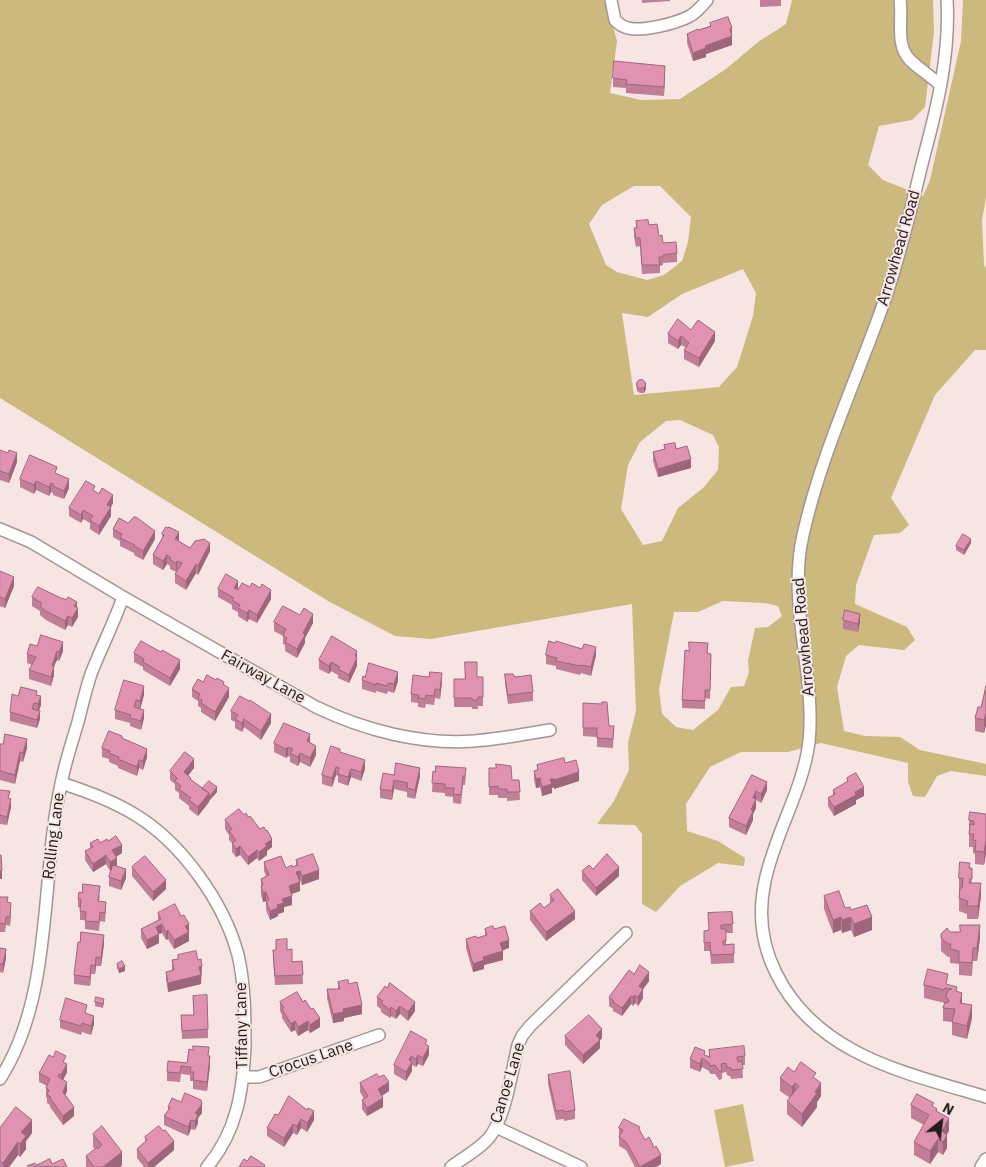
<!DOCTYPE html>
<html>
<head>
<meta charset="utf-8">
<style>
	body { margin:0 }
	#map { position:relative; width:986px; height:1167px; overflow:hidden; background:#f6e5e3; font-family:"IBM Plex Sans",sans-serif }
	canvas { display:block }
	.north { position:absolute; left:916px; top:1097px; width:50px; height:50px; -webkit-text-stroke:4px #f6e5e3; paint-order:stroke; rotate:29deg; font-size:14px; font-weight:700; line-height:20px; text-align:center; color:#221d1c }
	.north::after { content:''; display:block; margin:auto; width:18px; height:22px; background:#221d1c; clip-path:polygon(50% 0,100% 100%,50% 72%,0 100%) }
</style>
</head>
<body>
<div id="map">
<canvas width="986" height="1167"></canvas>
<div class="north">N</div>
</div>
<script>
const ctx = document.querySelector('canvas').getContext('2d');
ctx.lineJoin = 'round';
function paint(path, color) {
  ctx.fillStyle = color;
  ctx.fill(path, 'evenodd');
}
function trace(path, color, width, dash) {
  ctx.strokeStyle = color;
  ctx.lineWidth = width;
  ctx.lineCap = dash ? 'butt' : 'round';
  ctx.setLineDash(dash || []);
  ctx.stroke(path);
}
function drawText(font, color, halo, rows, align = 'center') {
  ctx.font = font + ' "IBM Plex Sans",sans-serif';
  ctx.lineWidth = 4;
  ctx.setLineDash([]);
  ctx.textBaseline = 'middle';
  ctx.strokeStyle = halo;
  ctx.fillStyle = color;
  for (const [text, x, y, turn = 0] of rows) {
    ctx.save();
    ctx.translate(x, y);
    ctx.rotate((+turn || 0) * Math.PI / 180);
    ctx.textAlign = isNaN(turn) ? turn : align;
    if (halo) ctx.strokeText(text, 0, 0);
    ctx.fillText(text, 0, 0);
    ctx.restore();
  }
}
paint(new Path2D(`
	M0,0H606L617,41L610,93L641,100L680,99L726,69L758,42L786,24L792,0H933L934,32L925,107L912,120L879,126L868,165L883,180L923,196L930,180L961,41L963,0H986V198L982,220L984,265L986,268V350H975L935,395L891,498L909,525L900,533L874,535L856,585L855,604L907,627L915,640L904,650L859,645L846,656L837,687L844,731L865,736L900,737L920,750L986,764V776L951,771L937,776L925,797L913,796L908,782V763L821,743L788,752H741L710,767L686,804L687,831L718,841L745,858L744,866L718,863L680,886L656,912L642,904V834L635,825L597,824L614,801L629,770L628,743L636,711L632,604L431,639L395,636L328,601L0,398ZM634,186H660L691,217L688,242L682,261L664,275L647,280L617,272L606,265L589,224L602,205ZM743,269L756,293L753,316L737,367L719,387L634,395L622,313L648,317L682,294ZM680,420L713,435L719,447L718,470L703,488L678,508L662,541L643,545L621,509L628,465L640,442L666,421ZM723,601L765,603L778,606L782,616L768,627L755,628L748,661L749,672L744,686L731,687L718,710L693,730L676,727L662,714L659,690L674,612H698Z
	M743,1104L754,1161L725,1167L714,1110Z`), '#ccb97d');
const minor = new Path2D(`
	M611,0L615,20C619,24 623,27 628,28C643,32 677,23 690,16C697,12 702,6 707,0
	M900,0C903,19 895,45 910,60C919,69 931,76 940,85
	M947,0C950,53 938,104 924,156C912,204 901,254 884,302C857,379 821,454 803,535C787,604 816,673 809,742C803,790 775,833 765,881C758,913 761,943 776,973C816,1055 906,1073 986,1097
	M0,529L31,542L123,597L316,707C364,730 420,745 474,741C500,739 525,734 550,730
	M61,783C86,791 111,800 134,814C181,842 224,902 238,955C245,985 245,1016 245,1046C243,1091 237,1132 207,1167
	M243,1077H259L379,1035
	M0,1079C54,995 40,879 61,784C65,763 72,742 78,722C82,706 86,689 91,674C101,648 114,623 123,597
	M496,1127L581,1167
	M451,1167C463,1158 476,1151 486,1141C505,1123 512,1070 518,1045L522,1036L530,1026L626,933
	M981,1167L986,1159`);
trace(minor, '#a39592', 14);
trace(minor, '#fff', 11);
paint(new Path2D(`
	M642,0H670V1L642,3Z
	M760,0H781V6L760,7Z
	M710,23L732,28V45L706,54V57L693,61L687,43V34L710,26Z
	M665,74L664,96L626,93V88L613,87V78Z
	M636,221L649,225L659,236L663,243L677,253V262L663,263V265L660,266V273L642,274L640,246L636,247L634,237V228H636Z
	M691,330L715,341L699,367L684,359V350L686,348L685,347L681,345L678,349L668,343V334Z
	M636,383L646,389L644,393H640L637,391Z
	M664,445L676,449L691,468L658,477L653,461V452L664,449Z
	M0,450L17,462L9,483L0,480Z
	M57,474L69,488L64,499L53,495V493L51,492L49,496L36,490L34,494L20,487V479Z
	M95,492L113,503L111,507V516L99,535L90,529V523L83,519L81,523L69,516V508Z
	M113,529L155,539L143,560L134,555V553L120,546V541L113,537Z
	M162,534L179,541L190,548L210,551L198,575L196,573L186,590L175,583V574L178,570L177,569L176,572L170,569V566L167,564L163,570L153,564V555L162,538Z
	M971,543L964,555L956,550V546Z
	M0,571L14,586L5,608L0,606Z
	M218,589L238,590L271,599L257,623L249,619L247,622L238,616V612L232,609V605L218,597Z
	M32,597L77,608L78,617L72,627L68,625L65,630L46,620L40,615V611L32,606Z
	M843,620L860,622L858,632L843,629Z
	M274,622L313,623L305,638V643L297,658L285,651V645L283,644V636L274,631Z
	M37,646L63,651L59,661L57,660L54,666V675L51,686L29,679V670L32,665L27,663V654Z
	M582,649L596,655L591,676L581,673L580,675L556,669V666L546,664V655Z
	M357,651V666L349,683L338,678V675L331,671L329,674L319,669V660Z
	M134,653L180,669L170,686L143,670V667L134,662Z
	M708,654L711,662L710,699L705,698V709L682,708V700Z
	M505,674L515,677L533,692V701L508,704L505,683Z
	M477,677H483V706H478V709H472V707H454V679H465Z
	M362,680L398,681L394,693L388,691L387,694L376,691V693L362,689Z
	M203,682L224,685L229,697L215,721L201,712V708L198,706V701L192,697V689Z
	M442,682L440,699L435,698L434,705L426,704L425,708L418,707V703L411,702V694Z
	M986,686V725L984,733L975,731V718L981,707Z
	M37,695L41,705L39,711L40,719L37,728L10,721V712L18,696Z
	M144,695L140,708L144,718L141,730L130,726V723L115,719V710Z
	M231,711L271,723L261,740L244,727L242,732L235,728V722L231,720Z
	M609,726H614L613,748L597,747V737L583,736V728Z
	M122,739L147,757L143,770L139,768L137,776L118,768V766L109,762V759L102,757V748Z
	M274,743H310L316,755L310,767L300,762L298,766L290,762V757L288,756L286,758L274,752Z
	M0,744L27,748L23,762L20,761L15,784L0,780Z
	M340,752L365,769L361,781L351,777L348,786L338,782V776L336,775L332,787L322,784V775Z
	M565,763L579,781L554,789V787L552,788V793L542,796L540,787L536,788L534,780V771L537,770V765Z
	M194,768L188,775L191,780L202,789L217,792L209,801V802L198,816L189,809V806L179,798V793L175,790V784L170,780V771Z
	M489,768L512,780H519L520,800L507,801V798H498V795H489Z
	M433,771L466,776L465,785H463L461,804L453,803V797L445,796V793L432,792Z
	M394,775L420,776L415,799L407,797V792L394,789L392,800L380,798V789Z
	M752,775L767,790L761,803L756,800V808L753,814V820L746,835L729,827V818Z
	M847,778L864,796L856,800V804L834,816L828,806V798L833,795V790L847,782Z
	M0,790L10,799L11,807L7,825L0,824Z
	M986,814V853L984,865L975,864V854L973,853V847H969V820Z
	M225,820L272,847L267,851V855L259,861L257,858L248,865L240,855L236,857L232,852V843L229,840V835L225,829Z
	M108,841L122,853L116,857L117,866L126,878L121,890L109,886V877L111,870L110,871L106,864L93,872L85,860V851L90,848V843H100Z
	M296,860L319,879L302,885L300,880H299L300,891L291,894L292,905L284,907V912L278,914V916L270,920L266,910V901L263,902L261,895V879L266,876L264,871V862L286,868L296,866Z
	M132,867L166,889L153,901L132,876Z
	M970,868L972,883L981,896L978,919H967V914L959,911V878Z
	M582,871L619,876L596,896L582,880Z
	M100,895L99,901L106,911L105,922L100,921L99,931L85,929V920H80V908L78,907V899Z
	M550,895L575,919L546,941L530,920V911L544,908L550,903Z
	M824,896L845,908L851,910L872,930L854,937L851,930L842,933L841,930L833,933L824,909Z
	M0,897L8,903L11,912L10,926L6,925L5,932H0Z
	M732,912L733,933H726V945L734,944V963L711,964L710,951H704V931L709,930Z
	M158,913L189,933V941L174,949L168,939L166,940L162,933L159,934V943L147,949L141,938V929L158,920Z
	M485,929H494L509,948L503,950V960L484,965V969L473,972L466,948V939L477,938L485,936Z
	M950,932L980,938L977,961H973L972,976L959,975V964L950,963V957H948L941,951V934Z
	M104,944L101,966H96L95,974H91L90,986L74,984V975Z
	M0,948L6,958L3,973L0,972Z
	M273,950H287L292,962L302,961L303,984L275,985L273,959Z
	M178,955L202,975H201V984L168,992L166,980V972L172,970V960L178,959Z
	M117,964L125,971L119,973L117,968Z
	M634,974L649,981L643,989V998L638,1006L635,1003L633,1006L631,1004L622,1016L613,1011V1009L609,1006V997Z
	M338,982L362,1014L344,1018V1021L333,1023L327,998V989H338Z
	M924,985H948L957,991L962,1003L972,1018L967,1039L952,1035V1022L943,1021V1008L945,1003L924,998Z
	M193,996L208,1029V1038L182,1039L181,1015H194Z
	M377,997L415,1011L408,1021L400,1014L396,1019L391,1016L390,1018L381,1012V1009L377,1006Z
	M95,1002L104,1003L103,1008L95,1006Z
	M280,1002L320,1027L310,1033L308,1030L298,1036L295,1030L291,1032L282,1018V1015L280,1011Z
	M87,1014L94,1024L91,1035L82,1032L81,1035L60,1028V1020Z
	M565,1036L602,1038L600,1040V1048L583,1064L565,1045Z
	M427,1045L429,1055L423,1066L418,1064L416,1067L412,1065V1071L406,1081L394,1074V1065Z
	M709,1050L745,1056V1065H742L743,1078L731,1079V1077L727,1075L726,1072L722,1073V1079L719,1080L715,1074H710L709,1071L702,1067L700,1072L690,1068V1059L705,1056L709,1057Z
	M209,1056L210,1065L207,1091L193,1089V1081H190V1075L181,1074L180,1082L167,1081V1072L187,1063Z
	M66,1063L67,1072L63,1080L67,1091L65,1096L74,1116L63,1125L50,1107V1105L47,1103V1098L46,1097V1088L47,1086L39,1082V1073Z
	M794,1072L816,1079L821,1096L817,1102V1107L802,1127L787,1114V1101L790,1098L780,1091V1078Z
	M548,1075L575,1110V1119L564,1121V1119L556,1120L548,1084Z
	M360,1083L389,1091L382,1096L383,1107L367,1116L362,1109V1100L364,1099L360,1092Z
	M911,1105L934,1107L949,1131L947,1134V1148L943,1155L938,1152L930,1164L914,1155V1142L924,1125L911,1118Z
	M168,1107L202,1113L198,1118V1123L195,1130L191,1129L188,1136L164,1125V1116L168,1111Z
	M278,1115L314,1120L307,1132L301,1128L297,1135L293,1133L284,1147L267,1136V1128Z
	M0,1128L32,1133L26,1141V1149L20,1157L18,1155L9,1167H0Z
	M619,1128L640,1131L645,1140L653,1147L661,1164L656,1167H635L626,1150L619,1146Z
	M93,1134L122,1165L120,1167H86V1156L95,1149L93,1147Z
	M145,1137L174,1150L154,1167H144L137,1158V1149L145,1142Z`), '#c17e97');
paint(new Path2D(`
	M732,28V45L706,54V57L693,61V53L730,29Z
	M665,66V74L664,96V87Z
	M715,332V341L699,367V358Z
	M681,336V345L678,349V341Z
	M646,384V389L644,393V388Z
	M17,453V462L9,483V474Z
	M691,459V468L658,477V469Z
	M69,479V488L64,499V491Z
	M36,481V490L34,494V485Z
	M51,483V492L49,496V487Z
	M113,495V503L111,507V516L99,535V526L107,505Z
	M83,510V519L81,523V515Z
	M155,531V539L143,560V551Z
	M179,532V541L175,539Z
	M971,539V543L964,555V550Z
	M210,543V551L198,575V566Z
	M167,555V564L163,570V561Z
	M177,561V569L176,572V563Z
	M196,564V573L186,590V581Z
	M14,577V586L5,608V599Z
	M238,581V589L234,596V588Z
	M271,590V599L257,623V615Z
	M77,602V610L78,608V617L72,627V618L74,606Z
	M249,610V619L247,622V613Z
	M313,614V623L305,638V643L297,658V649L303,633Z
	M860,614V622L858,632V624Z
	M68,616V625L65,630V621Z
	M63,642V651L59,661V652Z
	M596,647V655L591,676V667Z
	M57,651V660L54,666V675L51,686L52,666Z
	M357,651V666L349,683V675L355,656Z
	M180,660V669L170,686V678Z
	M331,662V671L329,674V666Z
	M398,672V681L394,693V684Z
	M442,673V682L440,699V690Z
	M144,686V695L140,710V701Z
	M229,688V697L215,721V712Z
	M41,696V705L38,713V704Z
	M144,710V718L141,730V721Z
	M40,711V719L37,728V720Z
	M986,712V725L984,733V720Z
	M271,714V723L261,740V731Z
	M244,719V727L242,732V723Z
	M310,734V743L307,741Z
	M27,739V748L23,762V753Z
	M316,746V755L310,767V758Z
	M288,747V756L286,758V749Z
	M147,749V757L143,770V761Z
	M20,752V761L15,784V775Z
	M300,753V762L298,766V757Z
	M194,759V768L184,781V772Z
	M139,760V768L137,776V767Z
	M365,760V769L361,781V772Z
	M336,767V775L332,787V778Z
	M420,768V776L415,799V790Z
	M351,769V777L348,786V777Z
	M579,772V781L554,789V780Z
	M540,778V787L536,788V779Z
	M550,779H554V787L552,788V793L542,796V787Z
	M394,780V789L392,800V791Z
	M767,782V790L761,803V794Z
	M217,787V792L209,801V797Z
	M864,787V796L856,800V804L834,816V807L855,792Z
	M756,791V808L753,814V820L746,835V826L751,810L753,798Z
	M209,793V802L198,816V807Z
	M11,799V807L7,825V817Z
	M272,839V847L267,851V855L259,861V852L265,844Z
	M986,840V853L984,865V852Z
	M122,845V853L112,859V850Z
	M240,846V855L236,857V849Z
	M257,850V858L248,865V857Z
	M106,855V864L93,872V864Z
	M117,858V867L110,871V862Z
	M619,867V876L596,896V888Z
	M126,869V878L121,890V881Z
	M2,870V879H0V871Z
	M319,870V879L302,885V876Z
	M300,871V880L296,881V872Z
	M166,880V889L153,901V892Z
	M300,882V891L289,895V886Z
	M981,883V896L978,919V906Z
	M266,892V901L263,902V893Z
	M292,896V905L284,907V912L278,914V916L270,920V911L277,905L282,899Z
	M11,903V912L10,926V917Z
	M575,911V919L546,941V932Z
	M841,917V930L833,933V920Z
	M851,917V930L842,933V920Z
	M872,917V930L854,937V924Z
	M162,924V933L159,934V943L147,949V940L156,927Z
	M189,924V941L174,949V940L185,926Z
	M980,925V938L977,961V948Z
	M168,930V939L166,940V932Z
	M104,935V944L101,966V958Z
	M509,940V948L500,951V943Z
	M6,949V958L3,973V964Z
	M503,951V960L484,965V969L473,972V964L483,957Z
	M96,957V966L95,974V966Z
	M91,965V974L90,986V977Z
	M125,966V971L119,973V969Z
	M202,966L201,984L168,992V983L199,967Z
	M649,972V981L639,995V986Z
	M643,989V998L638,1006V997Z
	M962,993V1006L960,1003Z
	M635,995V1003L633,1006V997Z
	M631,996V1004L622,1016V1008Z
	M415,1002V1011L408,1021V1012Z
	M362,1005V1014L344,1018V1021L333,1023V1014L343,1009Z
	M972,1005V1018L967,1039V1026Z
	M400,1006V1014L396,1019V1011Z
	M391,1007V1016L390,1018V1010Z
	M94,1016V1024L91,1035V1026Z
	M320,1018V1027L310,1033V1025Z
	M295,1021V1030L291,1032V1024Z
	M308,1021V1030L298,1036V1027Z
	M602,1029V1038L600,1040V1048L583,1064V1055L596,1035Z
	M429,1046V1055L423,1066V1058Z
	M418,1055V1064L416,1067V1059Z
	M210,1056V1065L207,1091V1082Z
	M411,1056L412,1071L406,1081V1072L409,1060Z
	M702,1058V1067L700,1072V1064Z
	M67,1064V1072L61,1084V1075Z
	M67,1082V1091L63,1101V1092Z
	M389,1082V1091L378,1098V1089Z
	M795,1083V1096L792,1100V1087Z
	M821,1083V1096L817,1102V1107L802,1127V1114L815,1092Z
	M383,1098V1107L367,1116V1108Z
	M202,1104V1113L198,1118V1123L195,1130V1113Z
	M74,1107V1116L63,1125V1116Z
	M314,1111V1120L307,1132V1123Z
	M949,1118V1131L946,1136L947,1135V1148L943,1155L942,1131L945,1125Z
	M301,1119V1128L297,1135V1126Z
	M32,1120V1133L26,1141V1149L20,1157V1144L21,1132Z
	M191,1120V1129L188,1136V1127Z
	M293,1124V1133L284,1147V1138Z
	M938,1139V1152L930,1164V1151Z
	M174,1141V1150L154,1167H148V1163Z
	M18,1142V1155L9,1167H3V1163Z
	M122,1152V1165L120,1167H103Z
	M661,1155V1164L656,1167H640Z`), '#9d667b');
const building = new Path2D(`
	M728,17L732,28L730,29L732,36L705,46L706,48L693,53L687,34L698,29L699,30L711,26L710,23Z
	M614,61L665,66L664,87L626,84L627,80L613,78Z
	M648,220L649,225L657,224L659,236L662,235L663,243L676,242L677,253L663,255V257H659L660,265H642L640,238H636L634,228H637L636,221Z
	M678,319L691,330L698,320L715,332L699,358L684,350L689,343L685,339L681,336L678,341L668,334Z
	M636.5 384a4.5 4.5 0 1 1 9 0a4.5 4.5 0 1 1-9 0Z
	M675,443L676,449L687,446L691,459L658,469L653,452L665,449L664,445Z
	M0,450L8,453L9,450L17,453L9,474L0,471Z
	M30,455L57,467L55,473L69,479L64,491L53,486L54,484L51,483L49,487L36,481L34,485L20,479Z
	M86,481L95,486L93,490L99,494L102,488L113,495L107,505L111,507L99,526L90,520L93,516L83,510L81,515L69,508Z
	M134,517H136L155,531L143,551L134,546L135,545L120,538L122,534L113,529L119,518L128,523Z
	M166,527L168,528L169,527L179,532L175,539L190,548L195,541L204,539L210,543L198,566L196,564L186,581L175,574L182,563L177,561L176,563L170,560L171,558L167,555L163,561L153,555L164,535L162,534Z
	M963,534L971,539L964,550L956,546Z
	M0,571L14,577L5,599L0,597Z
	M226,574L238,581L234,588L238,590L242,583L250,587L252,583L260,588L262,584L271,590L257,615L249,610L247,613L238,608L240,605L232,600L234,598L218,589Z
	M38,587L63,599V598L66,600L68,597L77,602L74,606L78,608L72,618L68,616L65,621L46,611L40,606L42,603L32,597Z
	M283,606L300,615L304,608L313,614L303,633L305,635L297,649L285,642L287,638L283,636L286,629L274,622Z
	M845,610L860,614L858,624L843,620Z
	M41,635L63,642L59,652L57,651L52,666H54L51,677L29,670L36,657L27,654L30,644L37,646Z
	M332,636L357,651L355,656L357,658L349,675L338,669L340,667L331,662L329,666L319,660Z
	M141,641L161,652L162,650L180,660L170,678L143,662L144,659L134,653Z
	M549,641L555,643L556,641L582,649L584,644L596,647L591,667L581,665L580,666L556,661L557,658L546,655Z
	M689,642L708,643L707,653L711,654L710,690H705V701L682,700L685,650L689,651Z
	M465,662H477V677H483V697H478V700H472V698H454V679H465Z
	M369,663L398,672L394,684L388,683L387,686L376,683V685L362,680L363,676L365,677Z
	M430,672L442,673L440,690L435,689L434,696L426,695L425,699L418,698L419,695L411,694L413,675L429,677Z
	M505,674H513L515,677L531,675L533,692L508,695Z
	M207,675L216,680L217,678L224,682L223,684L229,688L215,712L201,703L202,700L198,698L200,694L192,689L198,679L203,682Z
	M124,680L144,686L140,701L136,700L134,707L144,710L141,721L130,718L131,715L115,710Z
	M986,686V712L984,720L975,718L978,707H981Z
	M21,687L37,691L36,695L41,696L38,704L34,703L32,709L40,711L37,720L10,712L12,694L18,696Z
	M240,696L249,701L250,700L271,714L261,731L244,719L242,723L235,719L238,715L231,711Z
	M602,702H607L609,726H614L613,739L597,738V728H583V703L602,704Z
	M284,723L310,734L307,741L316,746L310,758L300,753L298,757L290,753L293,749L288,747L286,749L274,743Z
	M109,731L122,736V738L147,749L143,761L139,760L137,767L118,759L119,757L109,753L110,751L102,748Z
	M5,734L27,739L23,753L20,752L15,775L0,771V744H3Z
	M331,746L340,749V752L365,760L361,772L351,769L348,777L338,774L339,768L336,767L332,778L322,775Z
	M185,752L194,759L184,772L191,778L190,779L209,793L198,807L189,800L191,798L179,789L181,786L175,781L177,778L170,771Z
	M564,758L565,763L576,760L579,772L554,780V779H550L552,784L542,787L540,778L536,779L534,771L538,770L537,765Z
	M396,763L420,768L415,790L407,788L408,783L394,780L392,791L380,789L383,773L394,775Z
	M496,764L511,766L512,780H519L520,792H507V789H498V786L489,787V768H496Z
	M436,766L466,768L465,776H463L461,795L453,794L454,788H445V784L432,783L433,771L435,772Z
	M856,773L864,787L855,792L856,795L834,807L828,798L835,794L833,790L848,781L847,778Z
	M752,775L767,782L761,794L756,791L753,798L756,799L751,810L753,811L746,826L729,818Z
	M209,781L217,787L209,797V793L202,789Z
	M0,790L10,791L8,798L11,799L7,817L0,815Z
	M239,809L244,815L246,813L248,817L250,816L260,829L264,827L266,831L267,830L272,839L265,844L267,846L259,852L257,850L248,857L240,846L236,849L232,843L236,840L229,831L232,829L225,820Z
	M970,812L986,814V840L984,852L975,851L976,841L973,840L974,834H969L970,824L974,825V821L969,820Z
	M116,836L122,845L112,850L117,858L110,862L106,855L93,864L85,851L93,847L90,843L98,839L100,843L107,839L108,841Z
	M313,854L319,870L302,876L300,871L296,872L300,882L289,886L292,896L282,899L284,903L277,905L278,908L270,911L266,901L269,900L266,892L263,893L261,886L263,885L261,879L269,875L264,862L281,856L286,868L292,865V867L298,865L296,860Z
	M607,854L619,867L596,888L582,871L589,865L593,869Z
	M0,855H1L2,870L0,871Z
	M145,856L166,880L153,892L132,867Z
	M960,862L970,863L969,868H972V879H970L969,883H981L978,906H967L968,901L959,898L960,888H962L963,878H959Z
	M113,865L126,869L121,881L109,877Z
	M83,884L100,886L98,901L106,902L105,913L100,912L99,922L85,921L86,912L80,911L81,899H78L79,892L82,893Z
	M558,889L575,911L546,932L530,911L540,903L544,908L554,900L550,895Z
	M839,891L845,908L850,907L851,910L867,905L872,917L854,924L851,917L842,920L841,917L833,920L824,896Z
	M0,897H8L7,902L11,903L10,917H6L5,924L0,923Z
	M175,904L181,916L184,915L189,924L185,926L189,932L174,940L168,930L166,932L162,924L156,927L159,934L147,940L141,929L161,919L158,913Z
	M732,912L733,924L721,925V929H726V941H723V945L734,944V954L711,955L710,942L704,943V931L709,930L708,913Z
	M960,925H980L977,948H973L972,963L959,962V951L950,949L951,944H948L941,938V934L947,928L950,932H960Z
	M493,926L494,929L505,926L509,940L500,943L503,951L483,957L484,960L473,964L466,939L476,936L477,938L487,935L485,929Z
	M81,932L104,935L101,958L96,957L95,966L91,965L90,977L74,975L78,942H80Z
	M287,939V950L292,949V962L302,961L303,975L275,976L273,950H276V940Z
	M0,948L6,949L3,964H0Z
	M196,951L198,960L201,959L202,966L199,967L201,975L168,983L166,972L174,970L172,960L178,959V955Z
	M122,961L125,966L119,969L117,964Z
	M640,965L649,972L639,986L643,989L638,997L635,995L633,997L631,996L622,1008L613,1002L614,1001L609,997L629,970L634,974Z
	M928,969L948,974L946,984L957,987L956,991L962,993L960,1003L972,1005L967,1026L952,1022L955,1009L943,1008L945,1002L948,1003L949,1000L946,997L947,993L949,990L952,989L945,988V990L924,985Z
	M348,980L349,984L357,982L362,1005L343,1009L344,1012L333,1014L327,989H340L338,982Z
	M390,983L415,1002L408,1012L400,1006L396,1011L391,1007L390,1010L381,1003L383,1001L377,997L385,986L387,988Z
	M297,992L303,1002L305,1000L311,1009L313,1008L320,1018L310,1025L308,1021L298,1027L295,1021L291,1024L282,1009L284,1008L280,1002Z
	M207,995L208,1029L182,1031L181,1015H194L193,996Z
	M96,997L104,999L103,1004L95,1002Z
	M66,998L87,1005L85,1013L94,1016L91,1026L82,1023L81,1026L60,1020Z
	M589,1015L602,1029L596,1035L600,1040L583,1055L565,1036Z
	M411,1031L427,1040L425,1044L429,1046L423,1058L418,1055L416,1059L411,1056L409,1060L412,1062L406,1072L394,1065Z
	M193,1046L209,1047L208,1056H210L207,1082L193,1080L194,1072H190L191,1067L181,1066L180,1073L167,1072L168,1061L187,1063L189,1049L193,1050Z
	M744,1046L745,1056L737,1057L738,1062L742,1061L743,1069L731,1070V1068L727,1067L726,1063L721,1064L722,1071H719L715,1065L710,1066L709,1063L702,1058L700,1064L690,1059L695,1047L705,1051L704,1055L710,1057L709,1050Z
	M56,1051L66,1056L63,1062L67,1064L61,1075L59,1074L58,1077L67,1082L63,1092L74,1107L63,1116L50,1098L51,1097L47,1095L49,1090L46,1088L50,1079L39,1073L49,1055L53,1057Z
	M801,1062L816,1073L813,1077L821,1083L815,1092L817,1093L802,1114L787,1101L799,1086L795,1083L792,1087L780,1078L788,1067L794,1072Z
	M570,1071L575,1110L564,1112V1110L556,1111L548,1075Z
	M377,1074L379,1077L384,1075L389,1082L378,1089L383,1098L367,1108L362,1100L368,1096L360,1083Z
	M185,1093L201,1100L202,1104L195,1113L198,1115L195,1121L191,1120L188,1127L164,1116L170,1108L168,1107L172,1098L181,1102Z
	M917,1094L934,1103L932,1106L937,1109L936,1111L949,1118L945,1125H946L942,1131L947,1135L943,1142L938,1139L930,1151L914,1142L929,1115L911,1105Z
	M289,1096L307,1110L308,1108L314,1111L307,1123L301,1119L297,1126L293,1124L284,1138L267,1128L275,1114L278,1115Z
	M16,1107L32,1120L21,1132L26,1136L20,1144L18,1142L3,1163L0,1161V1128Z
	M624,1119L640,1127L639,1129L645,1140L649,1137L653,1145V1148L656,1146L661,1155L640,1167L626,1142L619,1137L623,1130L619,1128Z
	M102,1126L122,1152L103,1167H94L86,1156L97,1147L98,1149L102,1145L93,1134Z
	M159,1126L163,1131L165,1130L174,1141L148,1163L137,1149L147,1140L145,1137Z
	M251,1156L265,1165L264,1167H239L244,1159L247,1161Z
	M50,1159L52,1164L63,1159L67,1167L27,1166L35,1163L36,1165Z`);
paint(building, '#e092b0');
trace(building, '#9d667b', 1);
drawText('16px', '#221d1c', '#f6e5e3', [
	["Arrowhead Road",899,248,-74],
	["Arrowhead Road",804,637,-95],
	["Fairway Lane",263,677,29],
	["Rolling Lane",54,836,-83],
	["Tiffany Lane",242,1026,-91],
	["Crocus Lane",311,1059,-19],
	["Canoe Lane",508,1083,-73]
]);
</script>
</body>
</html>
